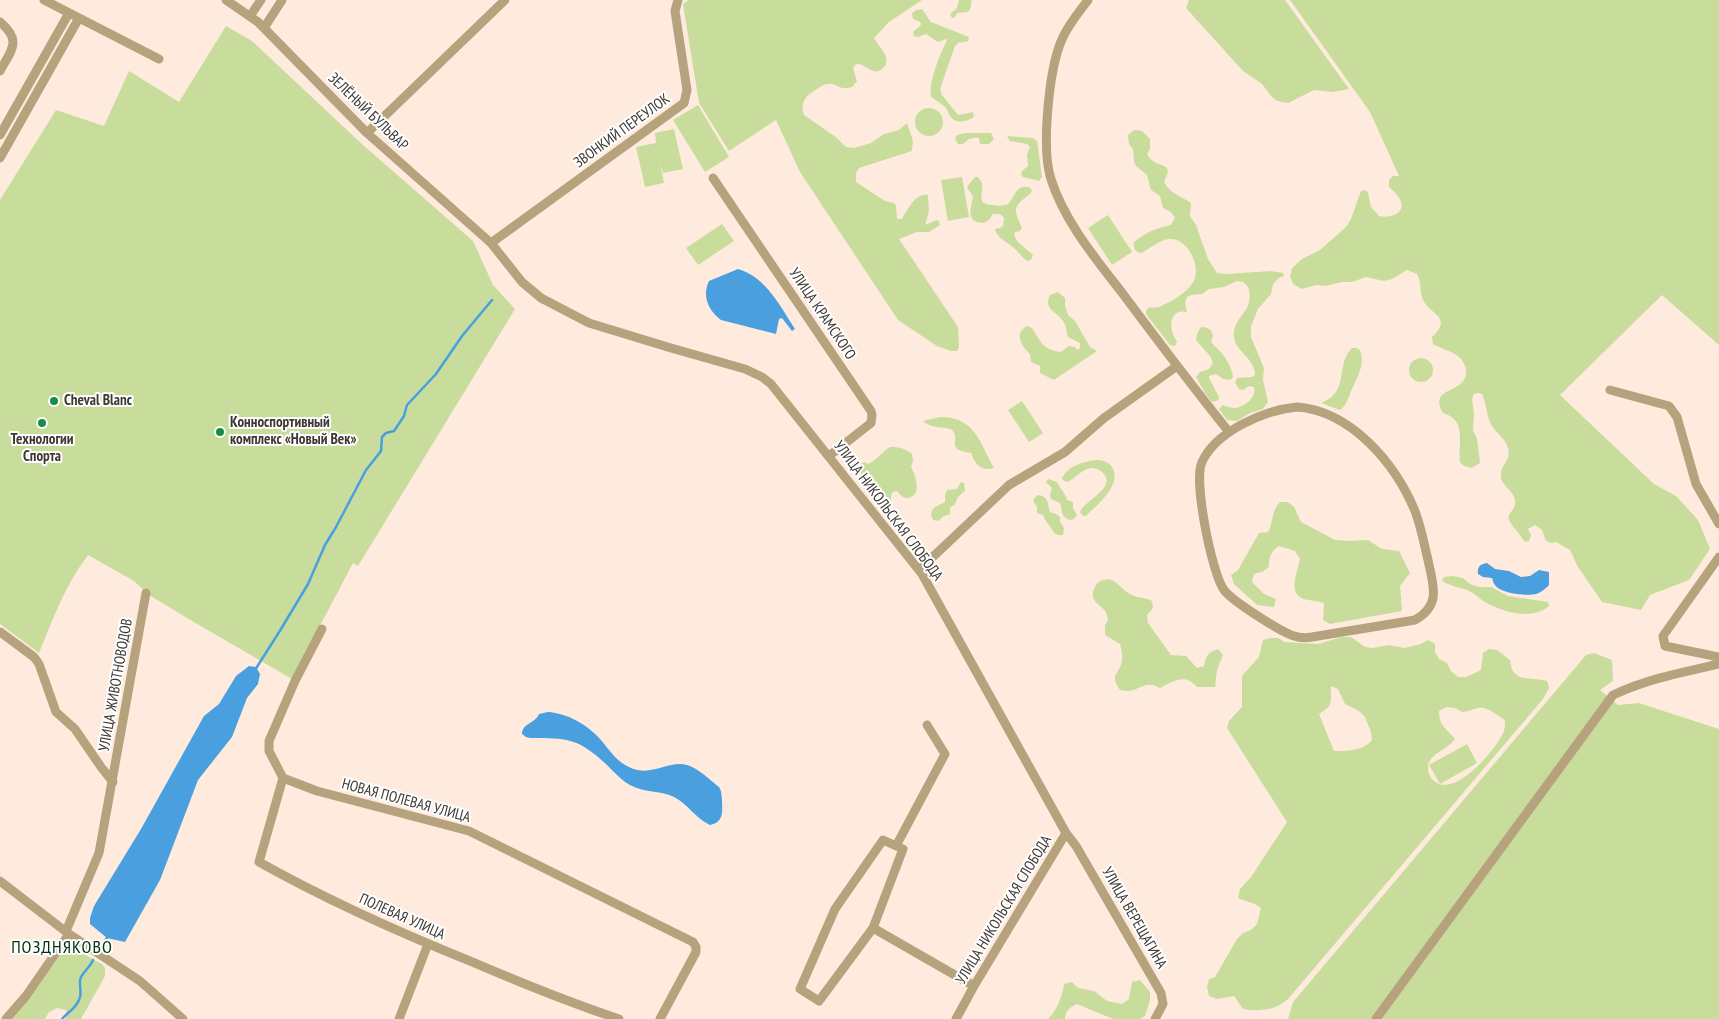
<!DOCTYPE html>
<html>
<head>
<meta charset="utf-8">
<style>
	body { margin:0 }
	canvas { display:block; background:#feebde }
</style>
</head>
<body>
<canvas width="1719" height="1019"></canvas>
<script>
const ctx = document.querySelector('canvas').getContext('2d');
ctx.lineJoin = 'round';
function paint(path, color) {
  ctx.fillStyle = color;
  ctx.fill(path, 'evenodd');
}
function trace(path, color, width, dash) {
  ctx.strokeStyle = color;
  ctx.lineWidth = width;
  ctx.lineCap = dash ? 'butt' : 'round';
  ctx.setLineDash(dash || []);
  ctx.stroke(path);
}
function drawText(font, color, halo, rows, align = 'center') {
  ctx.font = font + ' "PT Sans Narrow",sans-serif';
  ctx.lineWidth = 4;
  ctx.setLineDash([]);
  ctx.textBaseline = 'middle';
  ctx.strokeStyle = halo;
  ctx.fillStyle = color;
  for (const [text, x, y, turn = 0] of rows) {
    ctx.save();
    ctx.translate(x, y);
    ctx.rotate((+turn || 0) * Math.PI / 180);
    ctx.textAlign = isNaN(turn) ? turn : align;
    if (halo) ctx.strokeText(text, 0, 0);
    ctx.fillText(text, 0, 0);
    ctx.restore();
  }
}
paint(new Path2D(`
	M689,0H922L889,22L874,38C879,47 894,60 882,69C879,72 874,72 871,70C865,67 863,64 856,64L853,68L857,81L852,87C838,91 837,82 828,84C824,84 820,87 817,89C806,96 800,101 804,115L837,138L846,147L854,148L871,143L884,134L899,130L907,123L913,141L912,151L859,168L856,173V182L885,201L894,203L896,206L897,219H902C908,209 915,193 928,195L929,211L925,225L936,220L939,221L940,225L929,232H917L899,239L958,327L959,347L957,351H951L937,346L898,320L800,172L776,120L729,151L699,103L683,4Z
	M959,0H972L971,2V7L968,12L957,13L955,17L952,18L950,14L957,8Z
	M1189,0H1285L1349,89L1333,92L1314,90L1288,103L1277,101L1272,97L1262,84L1243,71L1186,8Z
	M1290,0H1719V345L1662,295L1560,395L1654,484L1676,496L1698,520L1710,549L1689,580L1650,595L1641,610L1602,602L1578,567L1570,550L1556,542L1552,543L1546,541L1542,530L1535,525L1528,529L1531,535L1529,541L1525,542C1521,538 1520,534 1516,530C1499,511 1517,515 1515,500C1513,489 1499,485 1501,473C1502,463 1511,462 1508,448C1506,439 1497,434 1492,426C1486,416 1487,404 1482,394L1478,393L1474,394L1472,399L1474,414L1473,430L1477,439L1480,463L1471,468L1464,466L1460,462C1458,442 1467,420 1443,413C1427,385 1469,395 1466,369C1465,365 1463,361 1460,358C1453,351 1441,349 1433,344L1432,337C1454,317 1429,314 1423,300C1419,291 1422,283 1417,274L1407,270L1392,279L1384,281L1366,277L1352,282H1342L1326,286L1316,285L1302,289L1293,284L1290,276L1292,268L1302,259L1320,250L1346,227L1351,219L1361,191L1365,190L1368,192L1371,207L1379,216C1392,219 1409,212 1398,196C1396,193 1392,190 1389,187V180L1393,176H1399L1370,112Z
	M922,9L931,22L969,37L968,41L958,43L955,46L940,89L942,95L958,115L973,112L974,117C967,121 957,125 951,117C948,114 948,109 944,106C940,102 935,101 931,96C928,83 941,52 947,40L946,39L938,42L926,34L918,37L914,36L913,32L921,25L920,22L913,19L912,13L916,10Z
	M226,26L252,41L363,145L473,241L493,285L515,309L358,566L353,563L292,679L187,618L149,595L134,581L88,555C65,585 53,619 39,653L0,624V200L56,110L104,126L129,71L179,102Z
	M698,105L729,157L705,172L673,120Z
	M915 122a14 14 0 1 1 28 0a14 14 0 1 1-28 0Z
	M674,129L683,169L663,173L660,163L664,183L645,187L636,147L656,143L655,133Z
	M1134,130L1142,131L1150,139V149L1147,154C1152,164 1160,163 1167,168L1168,172L1164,182C1170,194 1181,196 1191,203L1190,216L1196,225L1208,259L1217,273L1226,274L1271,271L1283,273L1284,276L1279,278L1273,284L1271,294L1258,309L1251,326V337L1264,368L1263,380L1268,402L1263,409L1250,413L1237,421L1227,420L1219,409L1223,405C1226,406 1230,408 1235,408C1245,407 1257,397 1254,387L1249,386L1243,390L1239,389L1235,383L1237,378L1252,377L1255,375C1255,356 1231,351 1234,331C1236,321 1242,316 1247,308C1252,297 1251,281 1237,281L1224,287L1209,289L1202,294L1191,295L1187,297L1185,302L1187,312C1184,312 1181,311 1179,312C1167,316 1171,334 1177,341L1175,346L1170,345L1146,314V311L1148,308C1151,307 1155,308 1159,307C1171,302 1191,291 1195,278C1200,263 1186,237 1169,239C1159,240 1150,249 1141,253C1135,252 1133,248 1134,242C1145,233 1156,228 1171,225L1175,218L1171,212L1163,208L1160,196L1151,190L1147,175L1136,166L1134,162L1133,149L1129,144L1128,135Z
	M966,133H991L994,139L989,144H980L979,138C972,137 968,139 963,144H958L955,139L957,135Z
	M1007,136L1033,138L1037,141L1042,177L1039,181L1023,177L1021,174L1022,171L1028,166L1027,155L1030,147L1027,144L1010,141Z
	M962,177L969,217L948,221L941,180Z
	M975,177H978C979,179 982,182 982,184C984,194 975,204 992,205C998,206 1003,206 1008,204C1016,196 1015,185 1029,187L1032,190L1031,193C1014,207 1012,206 1022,228L1020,231L1015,232L1014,235L1018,242L1033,255L1031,260L1027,261C1022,257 1019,253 1015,249C1008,242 997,239 995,229L1000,228L1003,226L1004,218L1000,214H993L989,220L984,223C965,223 971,208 973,197L967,187Z
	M1108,215L1132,252L1112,265L1088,228Z
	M722,224L734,241L698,265L686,248Z
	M1058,292L1065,298V306L1068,315L1075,321L1090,347L1097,351L1054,380L1040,373V366L1031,362L1030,354C1022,346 1013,334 1027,326L1032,328C1041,342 1043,350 1061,352L1069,346L1075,347L1077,350L1080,348V343L1068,337C1066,332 1067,326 1063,321C1057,312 1043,309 1050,295Z
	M1201,327C1208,327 1212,330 1213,336L1211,341C1213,345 1216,347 1219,350C1226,357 1232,368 1233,377L1230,380L1223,379L1216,374L1209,376V378L1219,397V400L1212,402L1205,393L1196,377L1200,372L1209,369L1213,363L1210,356L1196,340L1197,334Z
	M1352,348H1356L1360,350C1365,365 1358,376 1352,389C1348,397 1348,404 1340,410L1321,403C1351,391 1334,367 1352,348Z
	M1409 370a12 12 0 1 1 24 0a12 12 0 1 1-24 0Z
	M1022,401L1043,433L1029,442L1008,410Z
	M940,417C975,417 979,441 994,468C981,472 975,464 971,453C943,449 962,440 952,430C948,426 933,430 923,421Z
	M890,447C899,447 905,448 912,454L913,461L911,467C915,475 922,492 911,497C909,498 905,499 903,497C901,496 899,493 897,491L892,492L890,504L883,508L879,506L874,493L864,489V481L859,469L860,464L865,462L868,464C878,460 881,452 890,447Z
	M1096,460C1103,460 1110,462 1113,469C1121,486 1097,505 1086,516H1083L1080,512C1084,500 1119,488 1102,472C1099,469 1095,468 1091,468C1082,469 1075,479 1067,482L1063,480L1062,478C1069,465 1083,462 1096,460Z
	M1048,479L1057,482C1060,489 1065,492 1067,500L1073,502V508L1077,515L1074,519L1070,520C1060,516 1063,511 1060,503L1051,499L1050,495L1052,488L1046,482Z
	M961,482L964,483L965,491L958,497L955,504L950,508V514L944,516L938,521L933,520C927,508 938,506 945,502V495L947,490L957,489Z
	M1039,495C1050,498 1047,504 1050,512L1056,514L1060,517V522L1064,528L1063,535H1058L1054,533C1051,526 1046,523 1043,515L1037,513V507L1033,501L1036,496Z
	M1280,502H1288L1294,507L1301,522L1335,540L1351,541L1368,540L1382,549L1399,551L1410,573L1400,586L1402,611L1330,624L1323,620L1324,603C1318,601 1314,601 1308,600C1286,597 1297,573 1300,559L1295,551L1279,546C1271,551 1269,557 1269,567L1262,572L1254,574L1252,582L1264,594L1276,599L1274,607L1257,605L1234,584L1231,575L1238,570L1259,533L1268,532C1274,521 1271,511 1280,502Z
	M1452,576L1463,578L1470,584L1479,587H1491L1508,596L1548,602L1549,606C1531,621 1502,612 1483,601C1479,598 1475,594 1471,592C1462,587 1451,587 1442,581L1444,577Z
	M1108,579C1117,581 1121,588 1128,593C1135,598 1145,597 1152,601L1153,608L1147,615L1148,623L1171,655L1186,656L1197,668L1204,666C1206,656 1208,652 1218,649L1223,655L1217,670L1215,687H1197C1185,673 1174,681 1160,688C1141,678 1140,695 1120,690C1109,674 1119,675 1122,661C1123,655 1121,649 1120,644L1105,635V626L1108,619C1107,616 1107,613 1105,611C1099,603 1088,601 1095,587C1098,581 1102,580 1108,579Z
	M1342,637H1351L1365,647L1373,648L1389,645L1405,648L1421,644L1428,640L1435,644V652L1439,659L1447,663L1451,671L1458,677H1466L1481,670L1483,653L1489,649L1497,650L1510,660C1512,684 1530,676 1547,681L1549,688L1543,699L1288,999C1276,1010 1260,1012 1243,1009L1234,996L1217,999L1209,996L1207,987L1209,979L1215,977L1237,939L1243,933L1251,930L1257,924L1261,908C1254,902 1246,902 1238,898L1240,889L1251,877L1287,822L1227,728L1229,721L1242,707V676L1259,657L1263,640L1270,638H1278L1285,642L1318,644ZM1331,686L1338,689L1345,704L1359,711L1365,717L1371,732L1372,740C1363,751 1348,751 1334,751L1319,714C1335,705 1330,701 1331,686ZM1447,707L1455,708L1462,712C1468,712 1472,709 1478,708C1487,706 1497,715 1505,720C1505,726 1505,730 1502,735C1494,752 1448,806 1430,776C1428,772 1427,766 1429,762C1435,751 1448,749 1455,739C1447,729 1439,726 1439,711Z
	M1594,653L1612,660L1613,681L1600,690L1618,705L1639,703L1719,729V1019H1288L1293,1002L1586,655Z
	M1467,744L1477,763L1440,784L1429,765Z
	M67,945L102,964L105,968V976L81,1019H66V1010L57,1008L49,1012L45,1019H11L30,998Z
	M1140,980L1150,992V1000L1145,1016L1140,1019H1113L1077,1004C1070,1007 1065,1011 1065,1019H1048C1056,1012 1063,995 1064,984L1072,982L1078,988L1094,991L1107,1001L1122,1004L1129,999L1132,982Z`), '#c8dd9c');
paint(new Path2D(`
	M738,269C766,277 780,306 795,329L792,331L782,318L779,319L776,334L721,320C708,310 702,296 709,281Z
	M1487,563L1495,569L1509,571L1521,577L1530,576L1539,570L1549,572V585C1545,589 1542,592 1536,594C1527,596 1501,594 1495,585C1493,583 1493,580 1492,578L1483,577L1478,574C1477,567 1480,564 1487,563Z
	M249,666L256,667L260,674L258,684L247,698L232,737L198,780L160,880L125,942L107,938L90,924V918L94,906L141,829L204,716L219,704L236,676Z
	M548,712C567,713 588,725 601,740C610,751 617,762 631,768C652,777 669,760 687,765C698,768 710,780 719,787C722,792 721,793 722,799C722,810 725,822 710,825C696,819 688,804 674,797C660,790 644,793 630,785C621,780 614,772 607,765C578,738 568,738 530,738L526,737L522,734C522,723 535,724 539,714Z`), '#4a9fdf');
trace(new Path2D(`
	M255,670L281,629L308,584L325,545L336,527L366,470L381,451L382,437L386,433L394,431L404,416L407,405L436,374L462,336L492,300
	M99,949L109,935
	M62,1019C68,1012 78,1007 80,997C82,990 78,984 81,977C85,970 90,967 93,960`), '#4a9fdf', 2.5);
trace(new Path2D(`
	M44,0L159,59
	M226,0L258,22L367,133L491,243L522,282L541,298L589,323L671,348L745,369L762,377L771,384L922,574L1066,833L974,986L956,1019
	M1088,0C1079,12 1069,24 1063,37C1049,66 1041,148 1051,179C1064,221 1096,259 1123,294C1158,341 1193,387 1229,432
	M250,16L261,0
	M0,22C22,41 12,49 0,71
	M264,28L282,0
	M367,133L505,0
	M0,135L69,13
	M0,158L79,18
	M713,178L871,411L872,415L871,423L829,456
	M491,243L684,103L687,90L675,11L678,0
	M1610,390L1669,406L1677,417L1696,484L1719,524
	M1297,407C1351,411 1395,463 1415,511C1421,527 1424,543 1428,560C1433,585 1442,605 1415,620L1312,637C1306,638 1300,638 1294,636C1281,632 1232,601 1224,590C1212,574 1193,480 1202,462C1216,431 1265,410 1297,407Z
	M1719,557L1663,636L1665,646L1719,657
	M919,570L1009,485L1065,452L1104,418L1177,366
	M322,629L295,681L269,741V751L283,778L317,791L469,831L693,942L696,947V952L660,1019
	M0,632L34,657L39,664L56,712L75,729L101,767L113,782
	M283,778L259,862C327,900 398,932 470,961C519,982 568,1002 619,1019
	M1066,833L1076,846L1161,993L1163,1004L1155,1019
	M896,846L945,754L927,725
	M0,881L69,934L140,981L183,1019
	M873,928L819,1001L800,989L835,909L883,840L903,849L873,928L974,986
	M66,931L99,853L146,593
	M6,1019L26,996L69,934
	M399,1019L428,944
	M1376,1019L1613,695C1647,679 1683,672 1719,664`), '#b6a37d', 9);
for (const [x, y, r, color] of [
	[54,401,5,"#1a8c46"],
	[42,423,5,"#1a8c46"],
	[220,432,5,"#1a8c46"]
]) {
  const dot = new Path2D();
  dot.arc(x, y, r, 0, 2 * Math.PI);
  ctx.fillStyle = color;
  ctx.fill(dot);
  trace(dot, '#fff', 2);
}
drawText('15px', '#3f3833', '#fff', [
	["ЗЕЛЁНЫЙ БУЛЬВАР",368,112,44],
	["ЗВОНКИЙ ПЕРЕУЛОК",622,131,-36],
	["УЛИЦА КРАМСКОГО",822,314,56],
	["УЛИЦА НИКОЛЬСКАЯ СЛОБОДА",888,511,53],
	["УЛИЦА ЖИВОТНОВОДОВ",116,685,-80],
	["НОВАЯ ПОЛЕВАЯ УЛИЦА",406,801,15],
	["УЛИЦА НИКОЛЬСКАЯ СЛОБОДА",1004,910,-59],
	["ПОЛЕВАЯ УЛИЦА",402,917,24],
	["УЛИЦА ВЕРЕЩАГИНА",1134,918,60]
]);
drawText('bold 15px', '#3f3833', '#fff', [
	["Cheval Blanc",64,401],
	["Конноспортивный",230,423],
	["комплекс «Новый Век»",230,440],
	["Технологии",42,440,"center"],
	["Спорта",42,457,"center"]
], 'left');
ctx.letterSpacing = '1px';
drawText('18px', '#003412', '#fff', [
	["ПОЗДНЯКОВО",62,948]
]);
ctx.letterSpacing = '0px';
</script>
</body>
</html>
